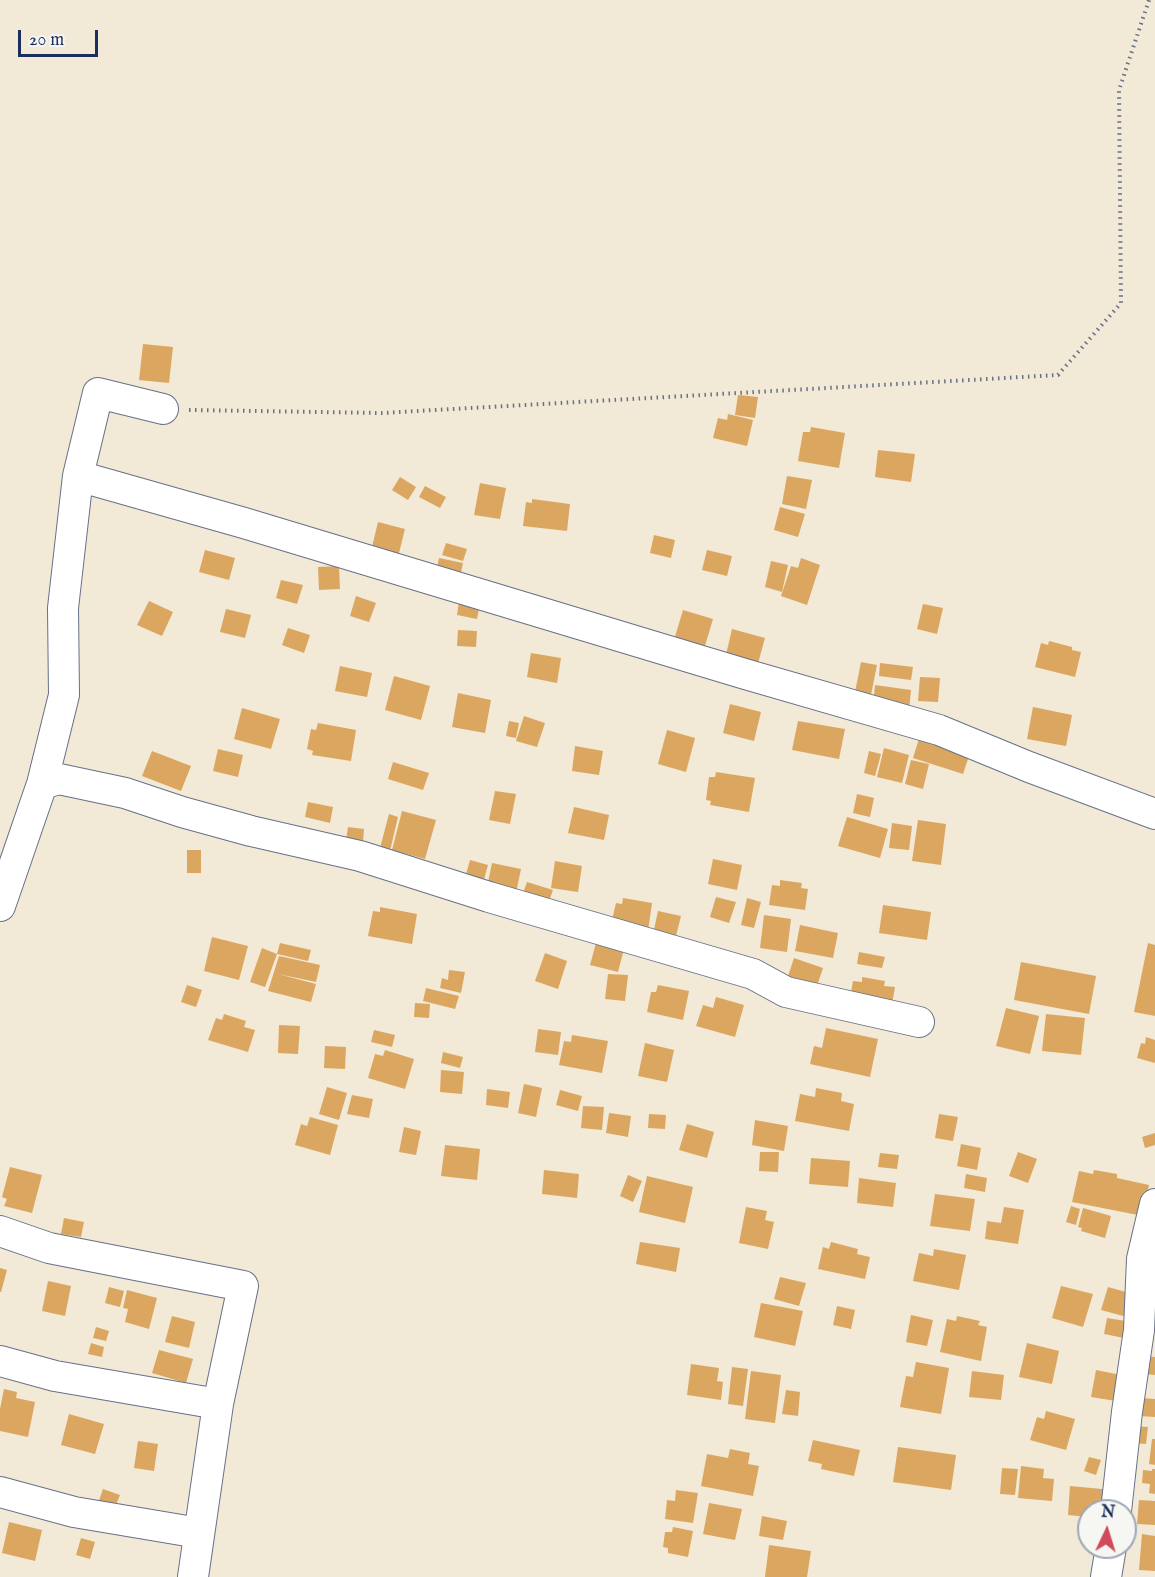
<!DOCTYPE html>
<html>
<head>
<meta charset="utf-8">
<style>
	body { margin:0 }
	#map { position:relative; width:1155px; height:1577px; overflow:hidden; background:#f2e9d6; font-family:"IM FELL English",serif }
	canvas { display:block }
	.north { position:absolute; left:1077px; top:1499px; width:60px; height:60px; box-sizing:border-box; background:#f6f6f2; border:2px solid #9ea6b7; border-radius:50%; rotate:4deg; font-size:16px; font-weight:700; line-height:24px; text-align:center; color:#1b2f5e }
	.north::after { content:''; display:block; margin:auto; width:21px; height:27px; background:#d1495b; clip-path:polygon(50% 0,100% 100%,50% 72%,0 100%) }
	.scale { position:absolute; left:18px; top:30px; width:80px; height:27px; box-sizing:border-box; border:3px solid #1b2f5e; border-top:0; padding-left:8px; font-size:18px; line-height:21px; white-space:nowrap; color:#1b2f5e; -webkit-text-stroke:4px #f6f6f2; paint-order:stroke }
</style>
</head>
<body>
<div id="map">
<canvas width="1155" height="1577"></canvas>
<div class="north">N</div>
<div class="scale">20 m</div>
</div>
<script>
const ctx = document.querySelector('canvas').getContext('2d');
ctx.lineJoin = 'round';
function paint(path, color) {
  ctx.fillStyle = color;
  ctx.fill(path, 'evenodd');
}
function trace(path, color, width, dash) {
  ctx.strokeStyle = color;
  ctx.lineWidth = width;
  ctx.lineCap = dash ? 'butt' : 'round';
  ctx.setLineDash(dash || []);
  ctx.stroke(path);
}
paint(new Path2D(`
	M143,344L173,347L169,383L139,380Z
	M738,395L758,397L755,418L735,415Z
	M728,414L753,420L747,446L713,438L718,418L727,420Z
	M811,427L845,433L839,468L798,461L803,432H810Z
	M878,450L915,454L911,482L875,477Z
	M787,476L812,480L806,509L782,504Z
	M400,477L416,487L408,500L392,490Z
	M480,483L506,488L500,519L474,515Z
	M425,486L446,497L440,508L419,497Z
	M532,499L570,504L567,531L523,526L526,502L532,503Z
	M780,507L805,514L798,537L774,530Z
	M378,522L405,529L398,557L371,551Z
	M654,535L675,540L671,558L650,553Z
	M446,543L467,549L463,561L442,555Z
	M205,550L235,558L229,580L199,572Z
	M707,550L732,556L727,576L702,570Z
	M439,558L463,563L460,577L436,572Z
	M801,558L820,565L807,605L781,596L791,566L798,568Z
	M771,561L788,565L782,592L765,587Z
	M339,566L340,589L319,590L318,567Z
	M281,580L303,585L297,604L276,598Z
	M460,595L481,599L477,619L457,615Z
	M356,596L376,603L369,622L350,616Z
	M149,601L173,612L162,636L137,625Z
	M923,604L943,608L937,634L917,629Z
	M226,609L251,615L245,638L220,632Z
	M683,610L713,619L704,649L674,640Z
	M288,628L310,635L304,653L282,645Z
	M732,629L765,638L757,667L725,659Z
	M458,630L477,631L476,647L457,646Z
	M1049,641L1072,647V650L1081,652L1075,677L1035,667L1041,643L1048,645Z
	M531,653L561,658L557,683L527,677Z
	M861,662L877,665L869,705L853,702Z
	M880,663L913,667L911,680L879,676Z
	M340,666L372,673L367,697L335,691Z
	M394,676L430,686L421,720L385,710Z
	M920,677L940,678L938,702L918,701Z
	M875,685L911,690L909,710L873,705Z
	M458,693L491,700L485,733L452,727Z
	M730,704L761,712L754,741L723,733Z
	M1033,707L1072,715L1066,746L1027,739Z
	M242,708L280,719L271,749L234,739Z
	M524,716L545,723L537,747L516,741Z
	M509,721L519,723L516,738L506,736Z
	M798,721L845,729L839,759L792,750Z
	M318,723L356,730L351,761L312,755L313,751L307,749L311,729L316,730Z
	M667,730L695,738L686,772L658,764Z
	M921,732L972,747L963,774L913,758Z
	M575,746L603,751L599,775L572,771Z
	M884,748L909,755L902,783L877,777Z
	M218,749L243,755L238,777L213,771Z
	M152,751L191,766L181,791L142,776Z
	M869,751L881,754L875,776L864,773Z
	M911,760L929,764L923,789L905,784Z
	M393,762L429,773L423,790L388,779Z
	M716,772L755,778L749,812L710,805L711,801L706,800L709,777H715Z
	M495,791L516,794L510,824L489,820Z
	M857,794L874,798L870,817L853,813Z
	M308,802L333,807L330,823L305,817Z
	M574,807L609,815L604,840L568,833Z
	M402,811L436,820L425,859L392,850Z
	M389,814L398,817L390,851L380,848Z
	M847,817L888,829L880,858L838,846Z
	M918,820L946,824L941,865L912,861Z
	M892,823L912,826L909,850L889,848Z
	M348,827L364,829L363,842L346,840Z
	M187,850H201V873H187Z
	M713,859L742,865L737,890L708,884Z
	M470,860L488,865L483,883L465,878Z
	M555,861L582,866L578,892L551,888Z
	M492,863L521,869L516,893L487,887Z
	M780,880L802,883L801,888L808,889L805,910L769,905L772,885L780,886Z
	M527,882L553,890L547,907L521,899Z
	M716,897L736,902L729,923L710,917Z
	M623,898L652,903L648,931L612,920L616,903L622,904Z
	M747,898L761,902L754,928L741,925Z
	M883,905L931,912L927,940L879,933Z
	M380,907L417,914L412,944L368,936L373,911L380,912Z
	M658,911L681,916L675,940L653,934Z
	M764,915L791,919L787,952L760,948Z
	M800,925L838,933L833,958L795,951Z
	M212,937L248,946L239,980L204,971Z
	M280,943L311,950L308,961L277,954Z
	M596,943L624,949L618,972L590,965Z
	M1148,943L1155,945V1016L1134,1012Z
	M262,948L277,954L265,987L250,982Z
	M859,952L885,957L882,968L857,964Z
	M545,953L567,961L558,989L535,981Z
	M279,956L320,965L316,982L278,974L316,984L311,1002L268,991Z
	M794,958L823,968L817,986L788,976Z
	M1021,962L1096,976L1089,1014L1014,1000Z
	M449,970L465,972L461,993L440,988L442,978L448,980Z
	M608,974L628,975L625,1001L605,999Z
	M862,977L885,981L884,986L895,987L891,1010L849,1003L853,981L862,982Z
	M187,985L202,990L196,1007L181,1002Z
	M658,985L689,991L683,1020L647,1012L651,992H656Z
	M426,988L459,996L455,1009L423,1001Z
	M716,997L744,1005L735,1037L696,1026L703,1005L713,1008Z
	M415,1003L430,1004L429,1018L414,1017Z
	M1006,1008L1039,1016L1030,1054L996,1046Z
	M224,1014L246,1021L244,1027L255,1030L248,1052L208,1040L216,1018L222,1020Z
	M1046,1014L1085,1018L1081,1055L1042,1051Z
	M279,1025L300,1026L298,1054L278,1053Z
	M826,1028L878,1039L870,1077L810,1064L814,1046L822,1048Z
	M538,1029L561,1032L558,1055L535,1052Z
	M374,1030L395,1035L392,1047L371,1042Z
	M572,1035L608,1041L602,1073L559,1065L564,1041L571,1042Z
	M1146,1037L1155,1040V1063L1137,1058L1141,1043L1145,1044Z
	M645,1043L674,1050L667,1082L638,1076Z
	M325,1046L346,1047L345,1069L324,1068Z
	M385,1050L414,1059L405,1089L368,1078L375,1054L383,1056Z
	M443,1052L463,1057L460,1068L441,1063Z
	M441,1070L464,1072L462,1094L440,1092Z
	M524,1084L542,1088L536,1117L518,1113Z
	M327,1087L347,1093L339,1120L319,1114Z
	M816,1088L842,1093L841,1101L854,1104L849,1131L795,1121L800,1094L815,1097Z
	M487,1089L510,1092L508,1108L486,1105Z
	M560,1090L582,1096L578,1111L556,1105Z
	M352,1095L373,1099L369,1118L347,1114Z
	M583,1106L604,1107L602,1130L581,1128Z
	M609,1113L631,1116L628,1137L606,1133Z
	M649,1114L666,1115L665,1129L648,1128Z
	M939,1114L958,1117L953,1141L935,1138Z
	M310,1117L338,1125L330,1155L295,1145L301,1124L307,1126Z
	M755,1120L788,1126L784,1151L752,1145Z
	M687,1124L714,1132L707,1158L679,1150Z
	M404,1127L421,1131L416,1155L399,1152Z
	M1155,1133V1145L1145,1148L1142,1137Z
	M961,1144L981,1148L977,1170L957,1166Z
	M445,1145L480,1149L477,1180L441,1176Z
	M760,1152H779L778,1172L759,1171Z
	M1018,1152L1037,1159L1028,1183L1009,1176Z
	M880,1153L899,1155L897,1169L878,1167Z
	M811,1158L850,1161L848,1187L809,1184Z
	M10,1167L42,1175L32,1213L4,1206L7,1199L2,1197Z
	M544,1170L579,1174L577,1198L542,1194Z
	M1094,1170L1117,1174V1178L1149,1185L1143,1216L1072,1202L1079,1171L1093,1174Z
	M966,1174L987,1178L985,1192L964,1188Z
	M628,1175L642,1181L633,1202L620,1196Z
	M647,1176L693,1187L685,1223L639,1212Z
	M859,1178L896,1183L893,1207L857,1203Z
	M935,1194L975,1199L970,1231L930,1226Z
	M1071,1206L1080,1209L1076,1225L1066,1222Z
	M746,1207L767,1211L765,1220L774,1222L768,1249L739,1243Z
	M1004,1207L1024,1210L1018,1244L985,1239L987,1221L1001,1223Z
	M1083,1208L1111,1216L1105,1238L1081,1231L1082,1228L1078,1227Z
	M64,1218L84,1222L81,1237L61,1234Z
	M640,1242L680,1248L676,1272L636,1264Z
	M831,1242L858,1249L857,1254L870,1257L865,1279L818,1269L823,1247L829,1249Z
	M934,1249L966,1255L959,1290L913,1281L919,1253L933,1256Z
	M0,1268L7,1270L1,1292H0Z
	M780,1277L806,1283L799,1306L774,1299Z
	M48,1281L71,1286L65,1316L42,1311Z
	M1061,1286L1093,1294L1083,1327L1052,1318Z
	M109,1287L124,1291L120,1307L105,1303Z
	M1108,1287L1133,1294L1127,1317L1101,1310Z
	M127,1290L157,1298L149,1329L125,1322L128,1309L123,1308Z
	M761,1303L803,1311L795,1346L754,1337Z
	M837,1306L855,1310L851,1329L833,1325Z
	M911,1315L933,1320L927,1346L906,1342Z
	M172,1316L195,1322L189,1348L165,1342Z
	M957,1316L980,1321L978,1325L987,1327L981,1361L940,1352L947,1319L956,1321Z
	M1107,1318L1132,1322L1129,1339L1104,1334Z
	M96,1327L109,1331L106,1341L93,1338Z
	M91,1343L104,1347L102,1357L88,1354Z
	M1027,1343L1059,1351L1052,1384L1019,1377Z
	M159,1350L193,1359L186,1383L152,1373Z
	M1146,1356L1155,1357V1375L1145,1374Z
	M916,1362L949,1368L941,1414L900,1407L906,1376L913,1377Z
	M691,1364L719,1368L717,1381L723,1382L721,1400L687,1395Z
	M732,1367L748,1369L743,1406L728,1404Z
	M1096,1370L1121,1375L1116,1401L1091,1397Z
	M751,1371L781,1375L775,1423L745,1419Z
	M972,1371L1004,1375L1001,1400L969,1397Z
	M4,1389L17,1392L16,1398L35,1402L28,1437L0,1431V1409Z
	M786,1390L800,1392L798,1416L782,1414Z
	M1141,1398L1155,1399V1417L1139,1416Z
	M1046,1411L1075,1419L1066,1450L1030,1440L1037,1417L1044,1419Z
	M69,1414L104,1424L95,1454L61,1445Z
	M1135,1426L1148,1427L1146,1444L1133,1443Z
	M1152,1439H1155V1465L1149,1464Z
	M813,1440L860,1450L854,1476L821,1469L822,1464L808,1461Z
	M138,1441L158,1444L154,1471L134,1468Z
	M898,1447L956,1455L951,1490L893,1482Z
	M730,1449L750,1453L748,1464L759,1466L753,1496L701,1486L707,1454L728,1458Z
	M1089,1457L1101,1460L1096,1475L1084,1471Z
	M1021,1466L1044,1469L1043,1478L1054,1479L1052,1501L1018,1498Z
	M1002,1468L1018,1469L1015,1495L1000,1494Z
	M1152,1469H1155V1494L1149,1493L1150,1484L1142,1483L1143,1470L1152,1471Z
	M1070,1486L1112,1490L1111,1511H1089V1517L1068,1515Z
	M103,1489L120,1495L112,1515L96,1509Z
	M676,1490L698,1493L693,1523L665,1519L667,1500L675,1501Z
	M1139,1500L1155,1501V1525L1137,1524Z
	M709,1503L742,1509L735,1540L703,1534Z
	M762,1516L787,1521L783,1540L759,1536Z
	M9,1522L42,1530L35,1561L2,1553Z
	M673,1527L693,1531L688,1557L668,1553V1548L663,1547L665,1532H672Z
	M1142,1534L1155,1536V1571L1139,1570Z
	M81,1538L95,1542L90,1559L76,1555Z
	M769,1545L811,1551L807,1577H765Z`), '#dba760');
const minor = new Path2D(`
	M163,409L98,393L78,476L244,523L745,674L939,730L1029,767L1155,814
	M42,784L59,779L125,793L182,812L251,831L360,856L489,897L753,974L786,992L919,1022
	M0,906L42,784L64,695L63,608L78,476
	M0,1231L49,1248L243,1286L218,1404L193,1577
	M0,1361L55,1376L218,1404
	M0,1492L74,1512L199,1533
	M1116,1511L1127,1412L1139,1330L1142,1259L1155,1204
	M1106,1577L1111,1547`);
trace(minor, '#667088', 32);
trace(new Path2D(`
	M189,410L382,413L1058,375L1121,303L1119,90L1149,0`), '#667088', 4, [1.5, 4.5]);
trace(minor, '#fff', 30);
</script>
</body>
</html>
